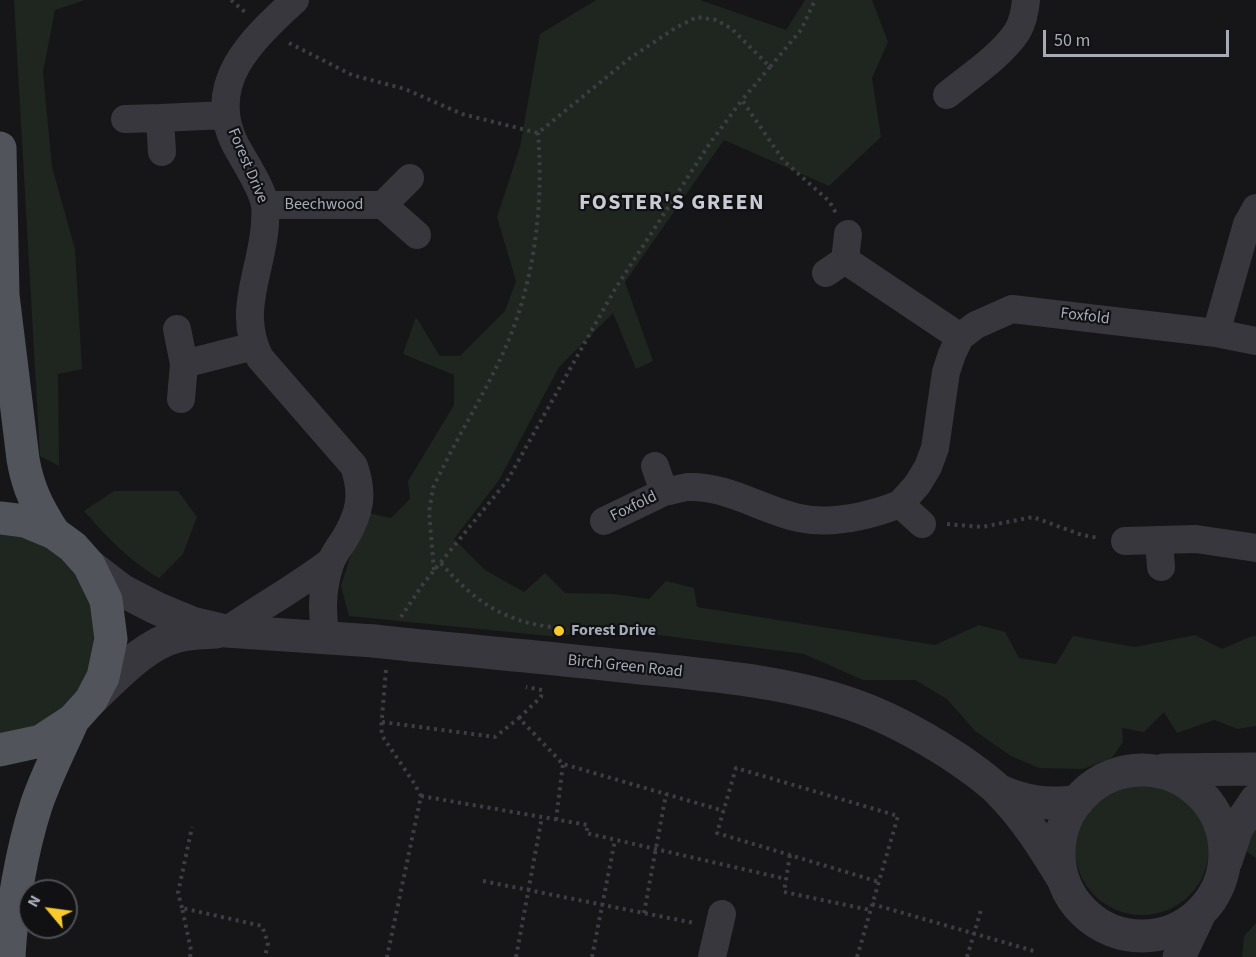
<!DOCTYPE html>
<html>
<head>
<meta charset="utf-8">
<style>
	body { margin:0 }
	#map { position:relative; width:1256px; height:957px; overflow:hidden; background:#161618; font-family:"Source Sans 3",sans-serif }
	canvas { display:block }
	.north { position:absolute; left:18px; top:879px; width:60px; height:60px; box-sizing:border-box; background:#111113; border:2px solid #4d4f55; border-radius:50%; rotate:299deg; font-size:16px; font-weight:700; line-height:24px; text-align:center; color:#a7abb8 }
	.north::after { content:''; display:block; margin:auto; width:21px; height:27px; background:#f9ca2c; clip-path:polygon(50% 0,100% 100%,50% 72%,0 100%) }
	.scale { position:absolute; left:1043px; top:30px; width:186px; height:27px; box-sizing:border-box; border:3px solid #a7abb8; border-top:0; padding-left:8px; font-size:18px; line-height:21px; white-space:nowrap; color:#a7abb8; -webkit-text-stroke:4px #111113; paint-order:stroke }
</style>
</head>
<body>
<div id="map">
<canvas width="1256" height="957"></canvas>
<div class="north">N</div>
<div class="scale">50 m</div>
</div>
<script>
const ctx = document.querySelector('canvas').getContext('2d');
ctx.lineJoin = 'round';
function paint(path, color) {
  ctx.fillStyle = color;
  ctx.fill(path, 'evenodd');
}
function trace(path, color, width, dash) {
  ctx.strokeStyle = color;
  ctx.lineWidth = width;
  ctx.lineCap = dash ? 'butt' : 'round';
  ctx.setLineDash(dash || []);
  ctx.stroke(path);
}
function drawText(font, color, halo, rows, align = 'center') {
  ctx.font = font + ' "Source Sans 3",sans-serif';
  ctx.lineWidth = 4.5;
  ctx.setLineDash([]);
  ctx.textBaseline = 'middle';
  ctx.strokeStyle = halo;
  ctx.fillStyle = color;
  for (const [text, x, y, turn = 0] of rows) {
    ctx.save();
    ctx.translate(x, y);
    ctx.rotate((+turn || 0) * Math.PI / 180);
    ctx.textAlign = isNaN(turn) ? turn : align;
    if (halo) ctx.strokeText(text, 0, 0);
    ctx.fillText(text, 0, 0);
    ctx.restore();
  }
}
paint(new Path2D(`
	M14,0H85L55,10L43,72L52,167L75,249L82,369L58,374L59,466L40,456Z
	M596,0H700L786,30L805,0H872L888,42L872,78L881,137L829,186L724,140L625,282L653,361L636,369L613,313L559,367L499,480L454,539L485,570L524,592L545,573L565,593L614,594L649,599L666,581L694,588L697,607L935,645L979,625L1005,632L1019,658L1056,664L1073,636L1135,647L1195,635L1222,649L1252,636H1256V726L1238,729L1214,720L1177,733L1164,712L1144,732L1122,728L1123,742L1112,758L1083,769L1039,768L1011,756L975,731L947,699L915,680H863L804,654L598,627L559,637L349,616L341,586L364,512L391,518L410,499L408,481L454,405V375L403,354L416,317L440,356H460L505,311L516,281L497,217L520,147L540,34Z
	M114,491H178L197,517L183,554L159,578C127,559 108,538 84,511Z
	M0,529L54,547L87,587L97,637L93,661L84,683L69,702L51,717L31,728L0,734Z
	M1075 848a67 67 0 1 1 134 0a67 67 0 1 1-134 0Z
	M1256,813V858L1241,848Z
	M1256,923V957H1242L1244,936Z`), '#1e261f');
trace(new Path2D(`
	M231,0L246,13
	M289,43L352,75L405,89L462,114L538,133L630,58L677,27L697,17L716,20L732,29L770,67L801,30L815,0
	M770,67L742,100L783,160L829,201L836,213
	M947,524L982,527L1033,517L1082,535L1099,538
	M441,563C472,599 502,621 551,627
	M434,570L429,512L433,488C454,442 482,399 503,353C534,286 544,207 538,133
	M401,617L423,584L507,481L615,289L710,143L742,100
	M386,670L381,729L383,737L414,783L421,796L387,957
	M519,718L541,697L542,690L526,687
	M382,722L495,737L519,718L563,764L724,811
	M421,796L588,825L586,833L786,879
	M556,820L563,764
	M790,855L784,892L870,910
	M483,881L694,923
	M872,904L1034,951
	M182,908L178,893L192,827
	M644,913L666,794
	M190,957L191,950L182,908L262,926L268,943L265,957
	M516,957L542,817
	M592,957L615,840
	M857,957L898,816L736,768L717,833L879,882
	M967,957L981,910`), '#3d3e44', 4, [3, 4.5]);
trace(new Path2D(`
	M295,0C254,38 204,82 235,144C244,161 262,187 265,205C266,211 265,218 265,224C262,271 236,312 260,358L354,466C364,495 360,513 344,540C339,547 333,555 330,564C322,588 321,612 326,637
	M947,95C970,76 1000,57 1017,32C1023,22 1025,11 1026,0
	M160,118L226,115
	M125,119L160,118L162,152
	M410,178L383,205L417,235
	M266,205H383
	M845,260L960,337
	M826,273L845,260L848,234
	M177,329L184,364L181,399
	M1216,333L1247,224L1256,208
	M184,364L254,346
	M664,492C672,491 680,488 687,487C726,485 762,510 799,518C832,525 869,516 900,504L922,524
	M900,504L917,485L928,467L935,448L946,372L952,354L960,337L976,325L1012,309L1216,333L1256,341
	M604,521L664,492L655,466
	M1159,540L1196,539L1256,548
	M1125,541L1159,540L1161,567
	M226,631C261,607 297,587 330,562
	M712,957L722,914`), '#37373d', 28);
trace(new Path2D(`
	M89,565L123,591L156,608L192,623L226,631L374,641
	M411,645C485,652 559,659 632,667C705,675 782,680 851,704C886,716 921,735 952,755C968,766 985,777 999,791C1025,817 1044,848 1063,879
	M91,700C116,677 143,645 178,636C190,633 203,633 216,632
	M1164,770L1256,769
	M1059 853a83 83 0 1 1 166 0a83 83 0 1 1-166 0Z
	M998,790C1025,802 1048,806 1078,801
	M1226,861L1237,828L1256,800
	M1179,957L1199,915`), '#37373d', 33);
trace(new Path2D(`
	M0,148L3,295L23,459C28,489 38,508 54,533
	M0,518L25,521L54,533L73,547L89,565L106,600L111,639L103,677L91,700L73,720L41,741L0,750
	M9,957C11,912 22,849 36,806C46,776 61,748 73,720`), '#52545c', 33);
trace(new Path2D(`
	M374,641L411,645`), '#37373d', 33);
for (const [x, y, r, color] of [
	[559,631,6,"#f9ca2c"]
]) {
  const dot = new Path2D();
  dot.arc(x, y, r, 0, 2 * Math.PI);
  ctx.fillStyle = color;
  ctx.fill(dot);
  trace(dot, '#111113', 2);
}
drawText('16px', '#a7abb8', '#111113', [
	["Forest Drive",247,166,67],
	["Beechwood",324,205],
	["Foxfold",1085,317,7],
	["Foxfold",634,507,-26],
	["Birch Green Road",625,667,6]
]);
drawText('bold 16px', '#a7abb8', '#111113', [
	["Forest Drive",571,631]
], 'left');
ctx.letterSpacing = '1.5px';
drawText('bold 22px', '#c8cad4', '#111113', [
	["FOSTER'S GREEN",672,204]
]);
ctx.letterSpacing = '0px';
</script>
</body>
</html>
